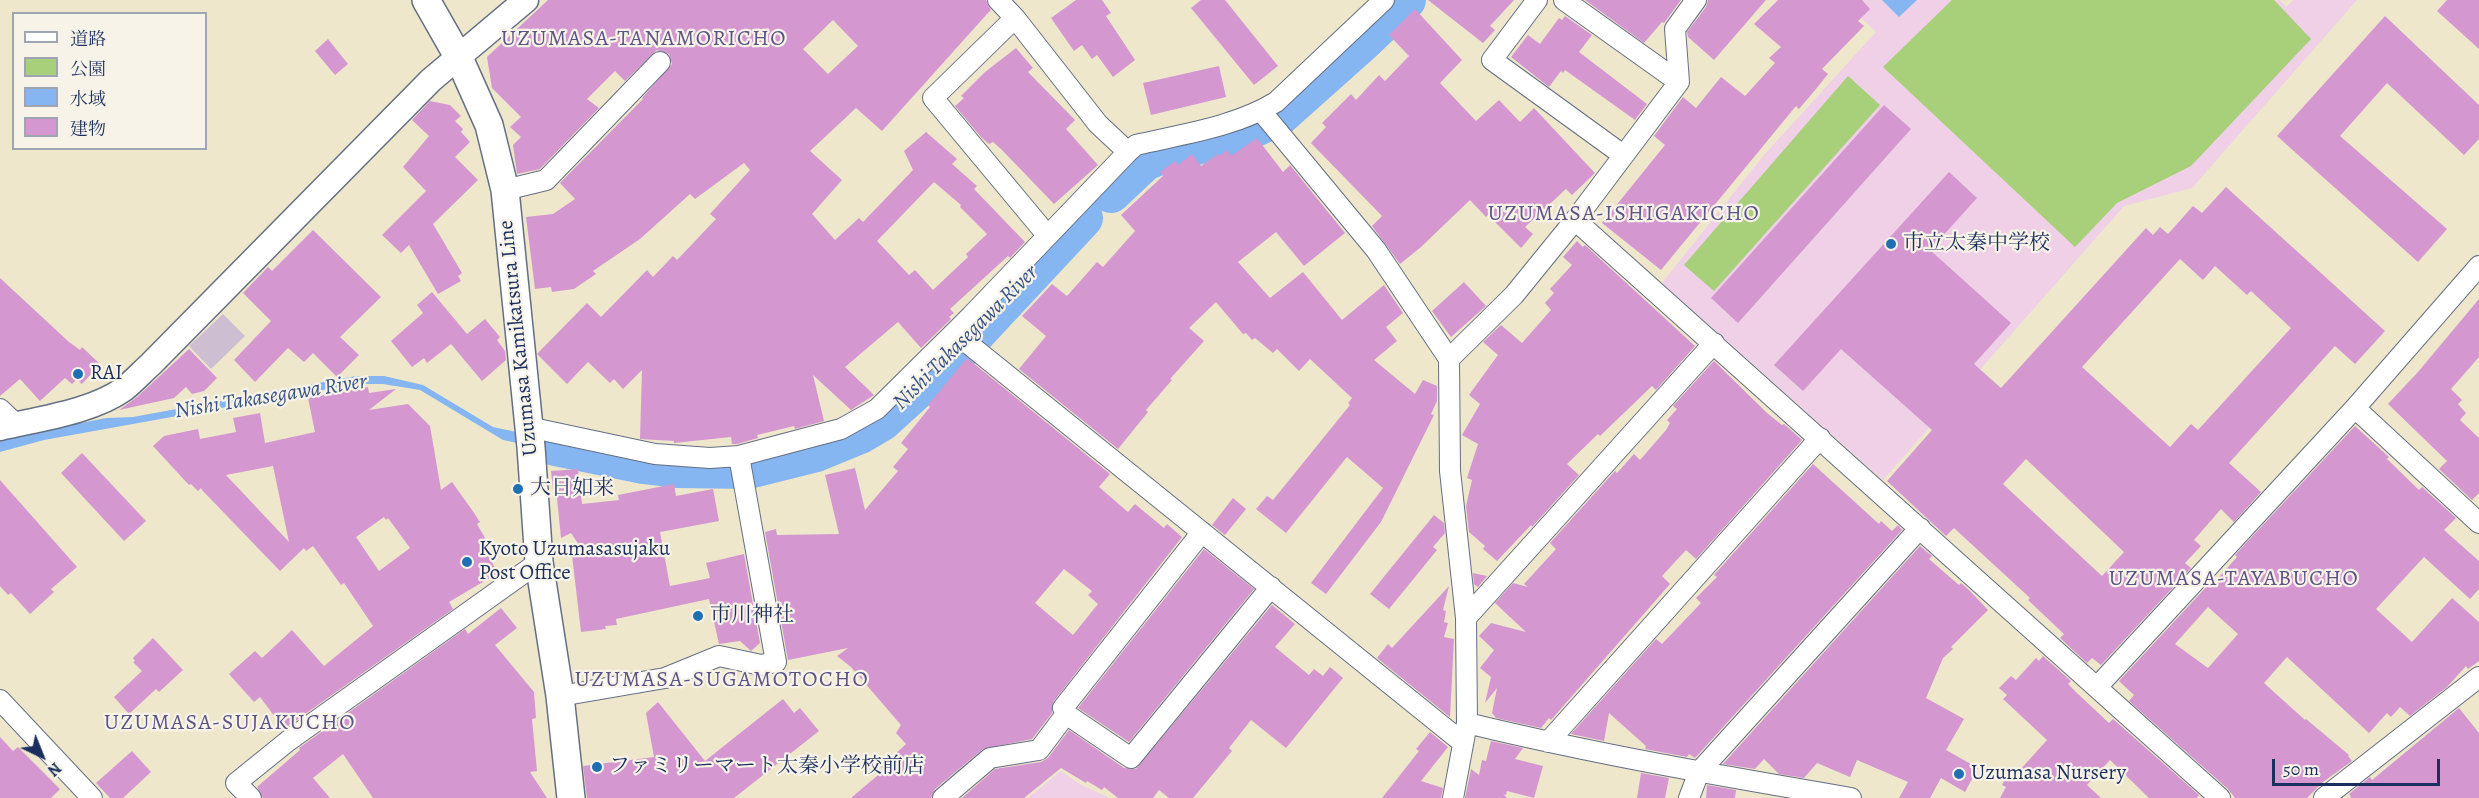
<!DOCTYPE html>
<html>
<head>
<meta charset="utf-8">
<style>
	body { margin:0 }
	#map { position:relative; width:2479px; height:798px; overflow:hidden; background:#eee7cc; font-family:Alegreya,"Noto Serif JP",serif }
	canvas { display:block }
	.legend { position:absolute; left:12px; top:12px; width:195px; height:138px; box-sizing:border-box; background:#f7f3e8; border:2px solid #9fa5b1; margin:0; padding:8px 10px; list-style:none; font-size:18px; color:#1b2f5e }
	.legend li { display:flex; align-items:center; gap:12px; height:30px }
	.legend b { width:30px; border:2px solid #9fa5b1 }
	.north { position:absolute; left:12px; top:726px; width:60px; height:60px; -webkit-text-stroke:4px #f7f3e8; paint-order:stroke; rotate:137deg; font-size:16px; font-weight:700; line-height:24px; text-align:center; color:#1b2f5e }
	.north::after { content:''; display:block; margin:auto; width:21px; height:27px; background:#1b2f5e; clip-path:polygon(50% 0,100% 100%,50% 72%,0 100%) }
	.scale { position:absolute; left:2272px; top:759px; width:168px; height:27px; box-sizing:border-box; border:3px solid #1b2f5e; border-top:0; padding-left:8px; font-size:18px; line-height:21px; white-space:nowrap; color:#1b2f5e; -webkit-text-stroke:4px #f7f3e8; paint-order:stroke }
</style>
</head>
<body>
<div id="map">
<canvas width="2479" height="798"></canvas>
<ul class="legend">
<li><b style="height:8px;background:#fff"></b>道路</li>
<li><b style="height:16px;background:#a8cf7a"></b>公園</li>
<li><b style="height:16px;background:#85b6f1"></b>水域</li>
<li><b style="height:16px;background:#d597d0"></b>建物</li>
</ul>
<div class="north">N</div>
<div class="scale">50 m</div>
</div>
<script>
const ctx = document.querySelector('canvas').getContext('2d');
ctx.lineJoin = 'round';
function paint(path, color) {
  ctx.fillStyle = color;
  ctx.fill(path, 'evenodd');
}
function trace(path, color, width, dash) {
  ctx.strokeStyle = color;
  ctx.lineWidth = width;
  ctx.lineCap = dash ? 'butt' : 'round';
  ctx.setLineDash(dash || []);
  ctx.stroke(path);
}
function drawText(font, color, halo, rows, align = 'center') {
  ctx.font = font + ' Alegreya,"Noto Serif JP",serif';
  ctx.lineWidth = 4.5;
  ctx.setLineDash([]);
  ctx.textBaseline = 'middle';
  ctx.strokeStyle = halo;
  ctx.fillStyle = color;
  for (const [text, x, y, turn = 0] of rows) {
    ctx.save();
    ctx.translate(x, y);
    ctx.rotate((+turn || 0) * Math.PI / 180);
    ctx.textAlign = isNaN(turn) ? turn : align;
    if (halo) ctx.strokeText(text, 0, 0);
    ctx.fillText(text, 0, 0);
    ctx.restore();
  }
}
paint(new Path2D(`
	M1842,0H2280L2286,7L2293,0H2357L2192,188L2124,206L1883,480L1662,283L1764,155L1876,32Z
	M1061,771L1081,785L1110,798H1028Z`), '#efd0e6');
paint(new Path2D(`
	M223,314L245,336L211,369L189,346Z`), '#cdbed2');
paint(new Path2D(`
	M1952,0H2274L2311,39L2191,166L2117,203L2075,247L1883,67Z
	M1848,76L1880,105L1714,291L1684,265Z`), '#a8cf7a');
paint(new Path2D(`
	M1882,0H1917L1899,17Z
	M356,376H384L423,385L493,427L610,452L607,462L503,440L420,390L383,384H357L305,393L44,440L0,452V441L11,437L106,418L133,417Z`), '#85b6f1');
trace(new Path2D(`
	M1111,193L1145,161L1164,153L1240,134L1279,116L1362,42L1406,0
	M555,446L643,464L677,468L748,469L816,452L860,434L882,421L959,351L1083,218`), '#85b6f1', 40);
paint(new Path2D(`
	M548,0H986L991,10L987,14L882,131L856,108L810,151L842,180L812,214L835,240L859,218L863,222L913,170L904,151L926,132L957,159L952,164L977,186L974,189L1025,242L1010,258L1008,256L950,309L954,313L949,317L951,319L921,348L898,322L845,367L874,395L851,410L813,375L824,421L795,429L794,426L757,435L758,438L737,444H732L731,437L674,443V441L640,439L642,370L623,389L614,379L610,383L588,362L567,384L537,354L587,303L601,317L647,270L653,277L673,256L677,260L716,219L710,214L750,170L744,163L695,199L690,194L640,239L593,271L596,274L574,289L552,292L551,287L535,289L526,217L553,214L575,199L560,183L643,99L642,98L672,64L669,54L657,50L625,81L615,71L587,99L599,108L540,169L517,174L513,145L521,137L510,127L521,117L492,88L487,57ZM833,20L858,46L828,74L803,49ZM934,182L961,205L960,207L987,234L966,254L968,257L933,290L915,270L909,275L877,241Z
	M1076,0H1102L1111,13L1106,16L1135,60L1113,77L1097,55L1092,59L1082,45L1074,51L1051,18Z
	M1201,0H1225L1278,66L1254,85L1191,8Z
	M1428,0H1514L1490,26L1495,30L1483,43Z
	M1585,0H1681L1667,19L1664,23L1662,22L1644,43Z
	M1708,0H1766L1714,60L1688,37L1687,32L1706,7Z
	M1778,0H1862L1870,9L1858,21L1864,26L1822,69L1828,74L1816,89L1799,109L1796,106L1661,270L1602,223L1665,145L1654,136L1683,97L1696,108L1721,77L1745,96L1775,63L1769,58L1781,47L1754,24Z
	M2447,0H2479V49L2437,11Z
	M1415,9L1462,60L1440,83L1476,121L1499,100L1520,122L1534,108L1595,173L1572,195L1566,189L1525,227L1533,234L1521,248L1488,215L1486,217L1470,200L1421,247L1400,264L1372,226L1382,216L1311,143L1326,127L1322,123L1351,94L1356,100L1379,75L1385,81L1409,56L1389,35Z
	M1565,16L1592,35L1579,52L1647,104L1635,120L1565,70L1563,73L1561,71L1549,87L1511,57L1528,35L1540,44L1559,18L1562,20Z
	M2385,16L2479,105V139L2464,155L2387,83L2340,136L2447,229L2418,262L2277,136Z
	M328,39L348,64L335,75L315,51Z
	M1016,48L1033,68L1028,72L1075,120L1066,129L1098,165L1054,204L1002,150L993,142L989,144L981,137L955,106L964,98L961,96L985,72Z
	M1219,66L1226,97L1151,115L1143,83Z
	M430,101L450,105L461,116L455,121L463,129L461,132L470,142L455,157L478,180L433,224L462,273L458,276L461,281L438,294L409,245L401,253L382,235L426,191L403,167L429,136L412,120Z
	M1884,105L1911,129L1738,323L1711,298Z
	M1257,138L1283,172L1290,165L1345,233L1304,266L1276,232L1238,262L1270,298L1303,272L1342,320L1384,285L1403,313L1386,327L1397,341L1374,360L1415,394L1423,380L1437,386V401L1431,414L1434,415L1381,522L1326,594L1311,583L1383,488L1347,457L1286,533L1256,509L1267,496L1273,500L1350,405L1348,403L1352,398L1310,359L1299,371L1277,349L1273,353L1255,338L1252,340L1246,333L1243,334L1216,302L1189,328L1204,341L1170,379L1172,380L1146,410L1148,412L1118,449L1019,369L1046,336L1022,316L1052,284L1067,296L1097,262L1103,267L1135,231L1121,215L1163,176L1160,172L1175,161L1178,165L1192,154L1201,166L1218,154L1219,156L1227,150L1231,156Z
	M1949,172L1977,198L1930,250L2011,323L1974,364L2001,388L2146,228L2153,235L2160,227L2168,234L2193,206L2202,213L2226,187L2385,331L2355,364L2335,346L2229,463L2261,492L2234,522L2221,509L2194,540L2201,546L2185,563L2191,568L2101,665L2092,658L2087,663L2060,638L2064,634L2028,600L2030,598L1954,528L1946,536L1887,481L1932,430L1841,349L1803,391L1774,365ZM2180,259L2203,280L2215,266L2247,295L2251,291L2291,328L2198,430L2191,424L2170,447L2082,367ZM2026,459L2124,552L2102,576L2003,484Z
	M313,230L381,297L340,337L359,355L337,377L313,353L304,362L288,348L255,382L234,360L271,321L243,293L268,267L272,271Z
	M1577,241L1583,247L1585,245L1695,346L1656,390L1652,386L1600,436L1598,434L1567,464L1579,475L1532,527L1531,525L1497,561L1483,549L1485,546L1469,532L1466,506L1472,480L1467,478L1478,444L1462,435L1480,404L1469,395L1498,355L1483,342L1501,325L1522,343L1551,310L1545,303L1554,293L1550,289L1572,265L1563,257Z
	M0,278L69,342L80,350L82,347L100,364L82,384L77,379L72,384L65,378L40,401L20,379L0,396Z
	M1464,282L1486,306L1451,337L1432,311Z
	M432,292L467,334L485,319L500,337L497,340L505,351L506,360L482,381L451,344L427,363L424,358L412,367L391,341L423,313L417,305Z
	M2479,299V357L2451,389L2462,400L2458,404L2466,413L2460,420L2479,438V493L2472,500L2439,469L2447,461L2388,404L2418,372Z
	M189,349L217,378L204,391L192,394L186,387L174,398L119,410L137,397Z
	M967,358L1110,474L1099,487L1128,512L1135,504L1164,528L1167,524L1182,537L1054,701L1052,713L1032,739L983,749L935,789L931,798H851L884,770L881,767L906,744L896,733L901,725L851,667L837,656L848,648L788,660L765,532L776,529L777,535L839,534L825,475L855,468L865,510L898,471L893,467L908,449L901,443L930,407L928,405ZM1064,569L1092,591L1088,595L1098,604L1073,635L1035,603Z
	M1714,361L1767,413L1782,425L1784,424L1802,440L1696,559L1686,550L1662,576L1670,584L1551,720L1549,718L1541,728L1496,718L1492,713L1497,688L1485,703L1491,677L1480,668L1494,650L1479,636L1491,623L1526,632L1495,603L1513,583L1528,587L1524,584L1556,549L1550,543L1615,471L1617,473L1634,454L1640,460L1666,430L1670,423L1667,420L1677,409L1673,406Z
	M368,387L369,393L396,389L369,410L408,404L430,426L441,490L452,482L472,510L480,522L477,524L489,545L484,548L498,573L449,602L453,609L284,729L260,697L254,702L229,674L255,651L262,658L292,630L324,666L373,626L344,583L341,585L313,546L306,551L304,548L280,571L202,490L201,488L198,491L191,484L189,485L153,446L164,436L198,429L200,439L236,432L233,418L260,413L265,443L315,432L308,398ZM273,466L289,542L226,475ZM384,517L386,520L388,518L410,548L379,571L356,537Z
	M2355,426L2389,457L2387,459L2419,490L2422,487L2456,518L2444,530L2479,561V589L2470,599L2424,557L2376,609L2412,642L2452,598L2479,622V661L2468,669L2466,666L2447,687L2410,716L2400,707L2391,717L2387,713L2369,733L2287,657L2264,683L2305,720L2306,719L2349,755L2348,756L2352,761L2323,782L2307,798H2235L2228,789L2129,701L2134,695L2119,681L2209,584L2211,586L2237,557L2235,555ZM2208,607L2238,634L2208,668L2175,644Z
	M82,453L146,521L124,541L61,473Z
	M1813,464L1879,524L1881,521L1892,531L1898,525L1902,530L1695,758L1689,754L1687,757L1645,749L1646,746L1609,713L1604,741L1571,734L1656,639L1662,644L1701,603L1696,598L1717,577L1714,575Z
	M578,469L582,504L619,500L618,495L674,484L676,496L713,489L719,521L660,532L670,586L710,578L706,563L744,554L760,643L751,651L740,641L719,644L709,599L616,619L617,625L605,626L606,629L581,632L572,555L581,548L571,533L561,538L557,498H554L551,471Z
	M0,480L77,567L51,589L54,592L30,614L11,593L8,595L0,586Z
	M1233,498L1246,509L1225,535L1212,525Z
	M1434,515L1444,523L1445,533L1433,547L1437,550L1389,609L1370,594Z
	M1920,546L1932,556L1929,559L1959,585L1961,583L1969,590L1988,610L1951,647L1953,649L1943,658L1926,698L1964,719L1946,750L1978,768L1965,792L1941,778L1930,798H1899L1908,782L1857,760L1850,777L1817,763L1804,778L1779,774L1764,759L1755,769L1723,764Z
	M1204,549L1254,589L1129,742L1078,708Z
	M1473,573L1487,576L1478,587L1474,584Z
	M1449,586L1443,610L1446,611L1444,622L1448,623L1444,637L1454,639L1450,717L1377,658L1388,644L1392,648Z
	M1272,605L1295,624L1275,647L1309,675L1314,669L1323,676L1330,667L1343,678L1286,748L1251,720L1229,748L1232,751L1193,798H1169L1159,790L1153,798H1118L1104,787L1102,790L1087,781L1086,783L1061,768L1024,798H962L995,769L1041,762L1048,758L1069,730L1124,768L1136,769Z
	M501,608L517,628L495,645L534,692L536,718L532,719L537,771L530,772L547,798H373L343,754L313,778L330,798H263L257,787L300,750L299,748L465,629L468,634Z
	M153,638L183,670L159,692L156,689L129,714L114,697L142,671L133,662L135,661L133,658Z
	M2043,656L2071,681L2068,684L2078,694L2109,723L2113,719L2199,795L2197,798H2149L2110,760L2087,785L2101,798H2000L2006,787L2002,785L2012,767L2019,771L2047,740L2003,699L2007,695L1999,688L2011,676L2016,680L2036,658L2039,661Z
	M783,699L794,713L800,708L819,731L734,798H587L583,766L654,757L646,713L658,702L705,761Z
	M2459,708L2479,733V798H2350L2351,797L2349,794L2370,777L2372,780Z
	M1430,732L1448,747L1421,781L1443,788L1441,798H1382L1419,751L1416,749Z
	M0,737L13,751L18,747L60,789L51,798H0Z
	M1491,741L1523,748L1515,759L1543,766L1534,798L1507,791L1506,795L1503,794L1507,798H1465L1471,769L1479,775L1482,760L1486,761Z
	M132,751L151,772L123,798H110L96,783Z
	M1641,773L1669,778L1665,798H1637Z
	M1707,785L1736,790L1735,798H1706Z`), '#d597d0');
const minor = new Path2D(`
	M998,0L1015,18L1098,124L1128,152
	M1537,0L1492,60L1623,155
	M1564,0L1679,82
	M1015,18L933,98L1047,235
	M1261,111L1376,250L1449,359L1450,471L1466,618L1467,723L1453,798
	M505,190L546,180L660,62
	M1575,220L2220,798
	M955,333L1462,742
	M1449,359L1514,295L1575,220L1679,82L1675,29L1696,0
	M2355,408L2479,523
	M0,409L16,424
	M528,427L655,454L710,458L739,456L841,429L877,409L971,316L1128,152L1136,145C1183,134 1235,127 1276,102L1384,0
	M1202,532L1063,708L1066,714L1131,758L1271,587
	M1466,618L1714,343
	M2097,687L2355,408L2479,266
	M560,696L665,678L719,656L761,665L776,662L739,456
	M0,700L92,798
	M1467,723C1594,754 1722,776 1851,798
	M1548,742L1820,438
	M251,798L236,783L288,741L539,562
	M943,798L990,758L1039,750L1066,714
	M1689,798L1699,772L1920,528
	M2324,798L2479,677`);
const tertiary = new Path2D(`
	M0,428C38,419 92,412 124,389C134,381 142,372 151,364L431,80L526,0`);
const secondary = new Path2D(`
	M426,0L459,58L489,125L505,190L531,447L539,562L560,696L571,798`);
trace(minor, '#656f84', 22);
trace(tertiary, '#656f84', 27);
trace(secondary, '#656f84', 30);
trace(minor, '#fff', 20);
trace(tertiary, '#fff', 24);
trace(secondary, '#fff', 27);
for (const [x, y, r, color] of [
	[1891,244,6,"#1f6fb2"],
	[78,374,6,"#1f6fb2"],
	[518,489,6,"#1f6fb2"],
	[467,562,6,"#1f6fb2"],
	[698,616,6,"#1f6fb2"],
	[597,767,6,"#1f6fb2"],
	[1959,774,6,"#1f6fb2"]
]) {
  const dot = new Path2D();
  dot.arc(x, y, r, 0, 2 * Math.PI);
  ctx.fillStyle = color;
  ctx.fill(dot);
  trace(dot, '#f7f3e8', 2);
}
drawText('21px', '#1b2f5e', '#f7f3e8', [
	["市立太秦中学校",1903,244],
	["RAI",90,374],
	["大日如来",530,489],
	["Kyoto Uzumasasujaku",479,550],
	["Post Office",479,574],
	["市川神社",710,616],
	["ファミリーマート太秦小学校前店",609,767],
	["Uzumasa Nursery",1971,774]
], 'left');
drawText('21px', '#1b2f5e', '#f7f3e8', [
	["Uzumasa Kamikatsura Line",519,338,-96]
]);
ctx.letterSpacing = '1.5px';
drawText('22px', '#5c5386', '#f7f3e8', [
	["UZUMASA-TANAMORICHO",644,40],
	["UZUMASA-ISHIGAKICHO",1624,215],
	["UZUMASA-TAYABUCHO",2234,580],
	["UZUMASA-SUGAMOTOCHO",722,681],
	["UZUMASA-SUJAKUCHO",230,724]
]);
ctx.letterSpacing = '0px';
drawText('italic 22px', '#365183', '#f7f3e8', [
	["Nishi Takasegawa River",966,338,-45],
	["Nishi Takasegawa River",271,397,-9]
]);
</script>
</body>
</html>
